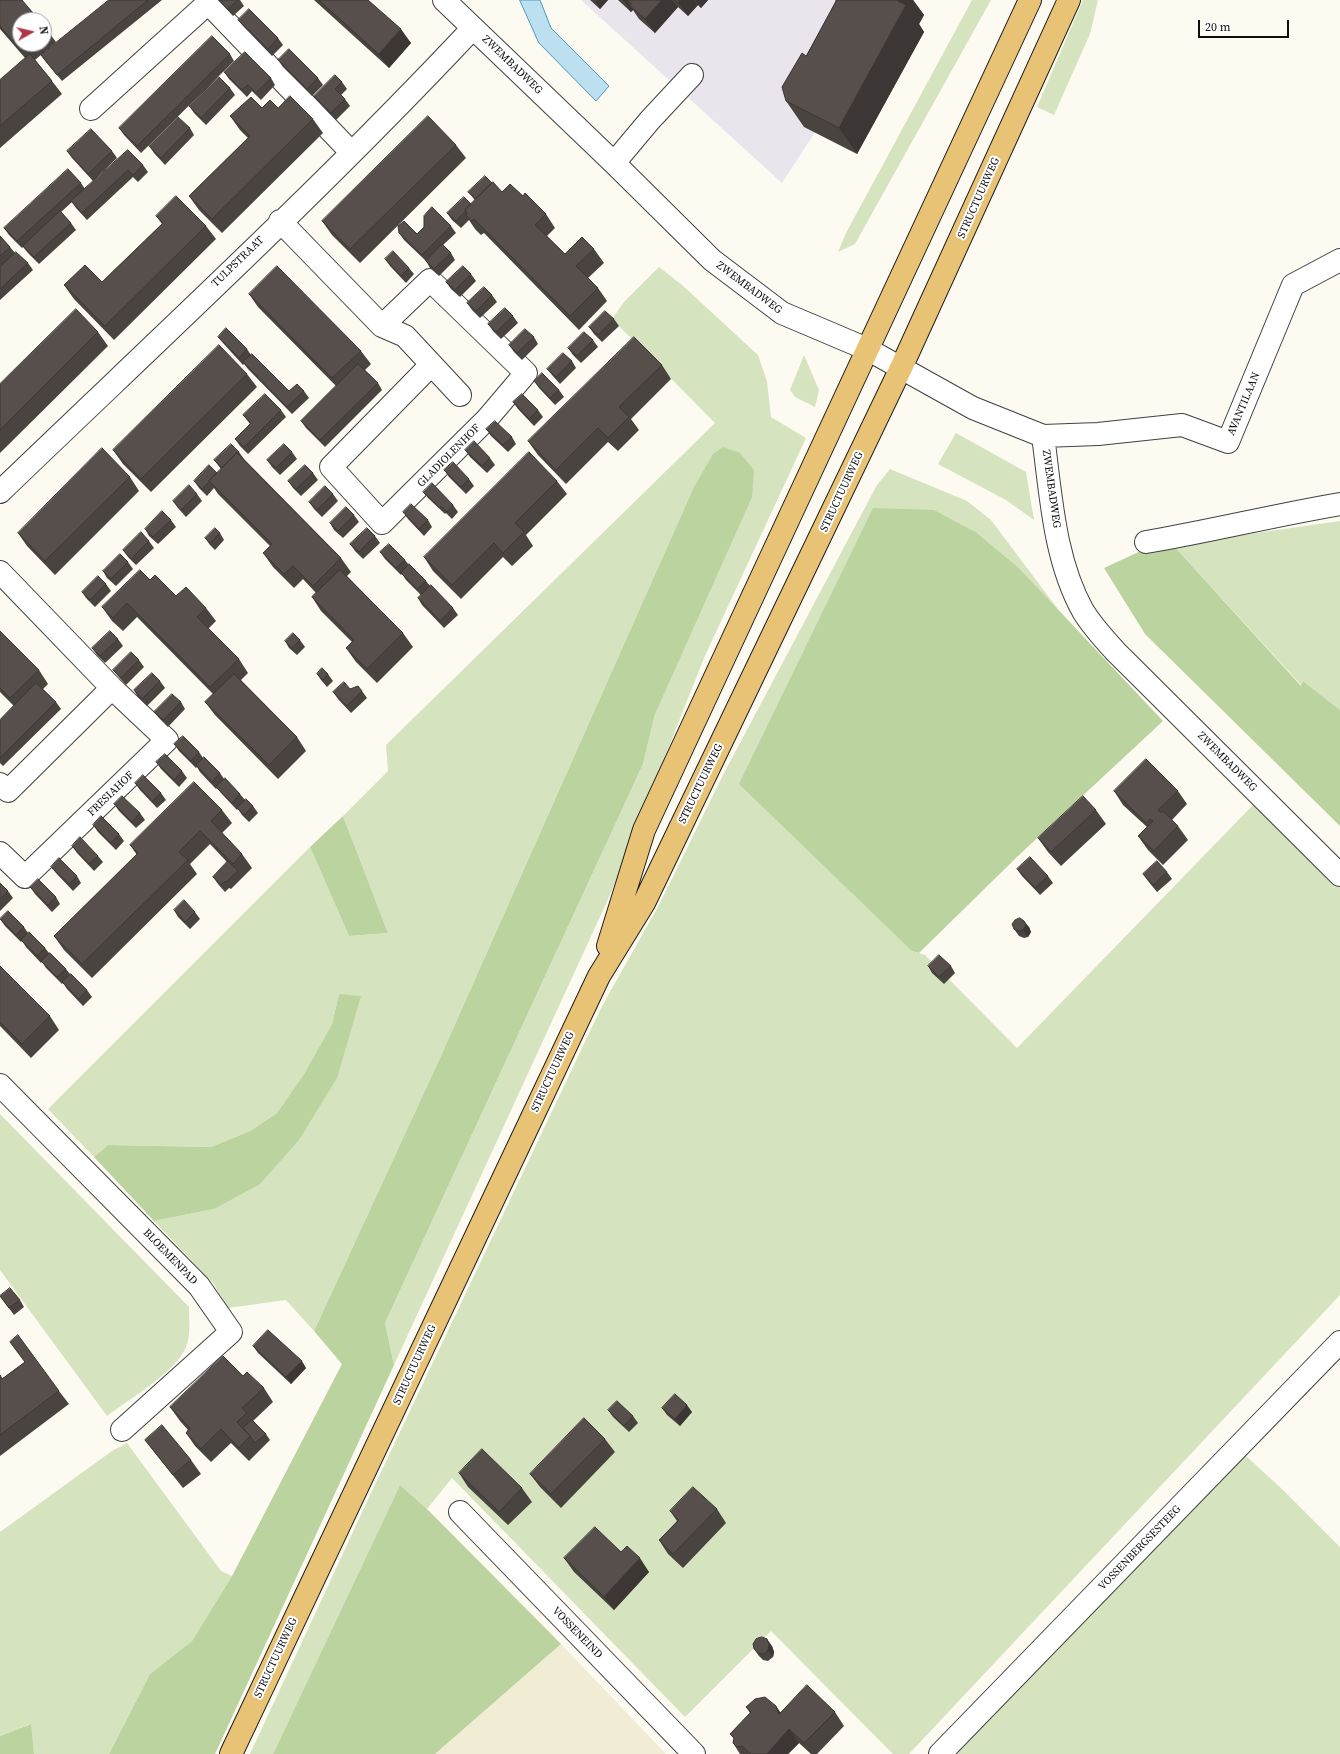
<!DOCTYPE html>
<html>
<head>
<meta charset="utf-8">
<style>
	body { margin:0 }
	#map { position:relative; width:1340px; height:1754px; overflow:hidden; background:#fdfaf1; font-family:"Source Serif 4",serif }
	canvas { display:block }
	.north { position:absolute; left:12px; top:12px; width:40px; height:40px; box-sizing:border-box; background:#fff; border:1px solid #9f9f9f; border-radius:50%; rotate:82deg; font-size:11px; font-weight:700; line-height:16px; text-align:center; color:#0e0e0e }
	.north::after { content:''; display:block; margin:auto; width:14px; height:18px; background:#ae3646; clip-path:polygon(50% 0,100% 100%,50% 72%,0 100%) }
	.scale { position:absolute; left:1198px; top:20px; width:91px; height:18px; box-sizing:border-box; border:2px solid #0e0e0e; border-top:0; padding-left:5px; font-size:12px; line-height:14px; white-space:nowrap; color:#0e0e0e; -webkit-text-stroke:3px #fff; paint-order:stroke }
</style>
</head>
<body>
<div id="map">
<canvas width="1340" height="1754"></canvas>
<div class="north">N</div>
<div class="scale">20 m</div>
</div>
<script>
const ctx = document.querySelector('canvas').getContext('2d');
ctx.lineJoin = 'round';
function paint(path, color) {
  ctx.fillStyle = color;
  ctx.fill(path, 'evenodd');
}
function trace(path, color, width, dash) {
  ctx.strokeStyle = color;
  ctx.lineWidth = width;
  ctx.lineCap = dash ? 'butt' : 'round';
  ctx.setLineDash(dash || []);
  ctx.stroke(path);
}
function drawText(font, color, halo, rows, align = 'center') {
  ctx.font = font + ' "Source Serif 4",serif';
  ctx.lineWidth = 4;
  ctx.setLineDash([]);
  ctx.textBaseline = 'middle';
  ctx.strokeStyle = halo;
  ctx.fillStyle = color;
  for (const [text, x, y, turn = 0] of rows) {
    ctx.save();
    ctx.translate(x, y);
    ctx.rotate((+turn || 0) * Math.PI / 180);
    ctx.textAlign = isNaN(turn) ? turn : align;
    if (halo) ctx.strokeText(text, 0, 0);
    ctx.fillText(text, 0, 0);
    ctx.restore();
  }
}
paint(new Path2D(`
	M581,0H901L782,183Z`), '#eae4ec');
paint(new Path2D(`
	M561,1644L666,1754H435Z`), '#f1ecd4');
paint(new Path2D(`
	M972,0H991L855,244L838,252L846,233Z
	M1083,0H1098L1090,34L1054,115L1037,107Z
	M659,267L682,285L758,355L767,381L771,417L806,438L704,658L610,895L394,1365L385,1323L643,764L655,714L693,489L440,1058L314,1331L286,1300L228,1308L213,1283L154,1221L214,1209L337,1078L339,994L332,1024L304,1074L277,1113L250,1131L211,1147L108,1145L94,1157L48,1109L310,847L349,936L388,933L343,816L388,771L386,745L715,423L612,319L624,302Z
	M804,355L819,390L815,407L795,397L790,390Z
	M956,433L1026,472L1034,520L1006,500L938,464Z
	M890,469L967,501L991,520L1060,612L1018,567L977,533L912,951L925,955L1017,1048L1255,803L1340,888V1295L909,1754H893L771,1631L685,1717L452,1478L427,1509L400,1485L273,1754H250L371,1493L601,1008L659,905L723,775L877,485Z
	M1340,521V710L1303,681L1302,686L1173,545Z
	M0,1114L189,1307C189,1320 191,1335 186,1347C177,1371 128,1400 107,1416L0,1270Z
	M127,1443L221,1571L232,1576L192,1641L150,1674L109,1754H34L30,1724L0,1736V1532L112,1451Z
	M1244,1454L1282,1489L1340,1547V1754H956Z`), '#d5e4be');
paint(new Path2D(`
	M723,447L740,453L754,470L752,497L655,714L643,764L385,1323L394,1365L215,1754H109L150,1674L192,1641L232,1576L342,1364L314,1331L440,1058L693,489L713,454Z
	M873,508L934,510L977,533L1018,567L1163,721L1018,856L919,953L912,951L739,784Z
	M1173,545L1301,686L1303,681L1340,710V826L1145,634L1104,568L1143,550Z
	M343,816L388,933L349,936L310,847Z
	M339,994L361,996L337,1078L299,1140L260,1184L214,1209L154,1221L94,1157L108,1145L211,1147L250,1131L277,1113L304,1074L332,1024Z
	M400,1485L427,1509L561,1644L435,1754H273Z
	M31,1724L34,1754H0V1736Z`), '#bbd39f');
const water = new Path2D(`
	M520,0H540L551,28L609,86L596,101L539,43Z`);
paint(water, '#bce0ef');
trace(water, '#4b99bd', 1);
const minor = new Path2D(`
	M444,0L614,163L712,260L782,313L867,349L973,408L1043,436L1098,434L1182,425L1228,442L1293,285L1340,260
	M91,109L208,3L351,152
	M614,163L650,120L692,75
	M280,221L382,326L405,336L460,395
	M382,326L430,280L526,373L487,419L382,523L331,467L431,365
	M1043,436C1051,495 1054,559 1083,611C1092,626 1104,639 1116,652L1340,875
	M0,492C159,339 322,189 473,28
	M1146,542C1211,531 1275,515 1340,504
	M0,572L112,688L167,740L25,877L0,853
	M0,784L8,791L112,688
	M0,1085L199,1286L231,1332L122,1430
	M460,1512L694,1754
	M940,1754L1340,1342`);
const major = new Path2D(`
	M608,946L644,830L1030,0
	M231,1754L599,976L644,903L901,368L1069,0`);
trace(minor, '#414141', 24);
trace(major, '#1f1f1f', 24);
trace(minor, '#fff', 22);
trace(major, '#e8c376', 22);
paint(new Path2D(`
	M0,0L20,44H44V26L56,42L35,60L52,81L62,94L0,148V80L25,58L0,29Z
	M109,0H162L62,81L46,62L41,55Z
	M218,0H240L244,6L233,16Z
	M314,0H368L411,43L389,68Z
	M590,0H608L600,9Z
	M618,0H708L701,8L698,5L688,16L678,7L655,33L639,19L633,10L631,12Z
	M835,0H913L924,15L919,24L924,32L857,154L804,127L786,101L806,56L836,1Z
	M238,20L278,38L283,45L272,56L243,26Z
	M230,54L234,61L141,153L124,135L119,128Z
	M278,60L318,78L323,85L312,96L283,67Z
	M224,72L271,78L275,85L261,100L252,91L247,97L229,79Z
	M342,82L347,89L341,95L345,99L350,106L336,120L319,102L314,96Z
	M230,88L235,95L206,125L194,113L189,106Z
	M262,108H278L313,119L323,133L222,233L199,210L189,196L248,138L240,130L230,116Z
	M190,128L194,135L165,165L154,153L149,146Z
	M456,145L466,158L360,263L332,235L322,221Z
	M128,150L143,165L148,172L138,182L133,177L87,220L76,208L72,202L61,212L71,223L76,230L39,264L28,253L23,247L22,248L9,235L4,228L81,183L85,189Z
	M67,151H112L117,158L93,181L72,158Z
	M492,183L502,192L523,196L546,214L555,228L547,236L565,254L594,249L604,263L588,278L598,288L607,301L579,330L484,233L481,235L475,229L469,220L461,228L452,220L447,213L471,204L475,200L468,192Z
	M156,216L206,226L216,239L114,340L74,299L64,285L102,282L162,224Z
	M451,226L456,233L443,245L451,253L455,260L439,276L430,268L426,261L404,240L399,233L417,234Z
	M0,236L10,247L15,253L28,263L33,270L0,300Z
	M385,259L409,268L414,274L406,283L390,266Z
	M471,274L476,281L460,297L451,289L446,282Z
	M249,294L361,351L371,364L365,370L378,383L382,390L325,447L306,428L301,421L336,386L258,307Z
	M492,295L497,302L480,318L472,310L467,303Z
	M513,316L518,323L501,339L493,331L488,324Z
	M614,319L619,326L602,342L594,334L589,327Z
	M98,332L108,346L0,453V384Z
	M218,337L247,349L251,355L289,391H304L309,398L292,414L248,369L244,364L243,365L223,343Z
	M534,337L538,344L522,360L514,352L509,345Z
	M593,340L598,347L581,363L573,355L568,348Z
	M572,361L576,368L560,384L552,375L547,369Z
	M662,365L671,379L631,419L639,430L618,451L608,442L566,484L538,455L528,441Z
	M247,374L257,387L151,492L123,464L113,450Z
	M534,381L559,390L564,397L555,405L539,388Z
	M513,402L538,410L543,417L534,426L518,409Z
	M281,410L286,417L248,454L240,446L235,439L250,424L243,415Z
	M486,429L512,437L516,444L508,452L491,436Z
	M465,450L490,458L495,465L487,473L470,457Z
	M239,452L244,459L341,558L351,572L347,576L403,633L413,647L377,683L356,662L346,648L352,642L321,611L312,597L316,593L303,579L294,588L273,567L263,553L270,546L218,494L214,488L207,496L199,488L194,481L217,473L221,469L214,460Z
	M292,452L297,459L280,475L272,467L267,460Z
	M444,470L469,479L474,486L466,494L449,477Z
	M313,473L318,480L301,496L293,488L288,481Z
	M130,477L139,491L55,575L27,546L18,533Z
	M557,481L567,494L526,535L533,546L512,566L503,557L461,599L433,571L424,557Z
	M423,492L453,505L458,512L452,519L446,513L445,514L428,498Z
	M197,494L202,501L186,517L178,508L173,501Z
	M333,494L338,501L322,517L314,509L309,502Z
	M403,512L428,520L432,527L424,536L408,519Z
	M354,515L359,522L343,538L334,530L330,523Z
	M171,520L176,527L158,544L149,536L145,529Z
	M220,533L224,540L215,550L210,545L205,538Z
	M375,536L380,543L363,559L355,551L350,544Z
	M149,541L154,548L136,565L128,557L123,550Z
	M380,552L405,560L409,565L426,581L430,586L453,608L458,615L444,628L422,605L418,598L421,595L406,580L402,574L401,575L385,559Z
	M128,562L133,569L116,586L107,578L103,571Z
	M150,580L176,596L206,608L216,621L208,629L239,659L248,673L241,680L297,737L306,751L278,779L215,715L205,702L213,694L137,617L123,631L112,621L102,607Z
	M106,584L111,591L95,607L86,598L82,592Z
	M0,631L39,670L48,684L43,689L56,702L61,709L3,766L0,763V720L14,706L0,692Z
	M118,639L123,646L105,663L97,655L92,648Z
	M300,640L305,647L297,655L289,648L285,641Z
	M139,660L144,667L126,685L118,676L113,670Z
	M317,674H328L333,681L327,687L321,680Z
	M160,681L165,688L147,706L138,697L134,690Z
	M350,689L362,691L367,698L351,713L338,699L333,692Z
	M181,702L185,709L168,727L159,718L154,712Z
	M174,744L199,752L203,758L220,773L224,779L240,794L245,800L253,806L258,813L249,822L242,815L238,809L237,810L221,793L217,788L216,789L200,772L197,767L196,768L179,751Z
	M156,762L182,771L187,778L179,787L161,769Z
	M135,783L161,793L166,800L157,808L140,790Z
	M1114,791H1178L1187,804L1172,820L1178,826L1188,840L1163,865L1148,850L1138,836L1147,827L1123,805Z
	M114,804L140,813L145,820L136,828L119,811Z
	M222,810L232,823L222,833L242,854L252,868L231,889L229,888L225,892L218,884L213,877L227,862L210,844L190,864L197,874L92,978L64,950L54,936L137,855L130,845Z
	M1096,810L1106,824L1061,866L1048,852L1038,838Z
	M93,825L119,834L124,841L116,850L98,832Z
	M72,846L98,856L103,862L94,871L77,853Z
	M51,867L77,876L81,883L73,891L56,873Z
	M1017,869L1048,876L1053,883L1040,895L1022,876Z
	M1167,872L1172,879L1157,892L1148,881L1143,874Z
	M0,883L8,891L13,898L0,911Z
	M30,887L56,897L60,904L52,912L35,894Z
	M174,910L195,912L200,919L190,929L178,917Z
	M0,919L24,927L28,933L45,948L49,953L66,969L70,974L87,990L92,997L83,1006L67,989L63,983L62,984L46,968L42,962L41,963L26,947L22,941L21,942L5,926Z
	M1029,927L1031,932L1028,937L1024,938L1019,936L1014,929Z
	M0,966L50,1016L59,1030L31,1058L0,1026Z
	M928,966H951L955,973L944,984L932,973Z
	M0,1296L20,1300L24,1307L14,1315Z
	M10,1342L59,1391L69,1404L0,1456V1375L2,1379L25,1362Z
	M253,1346L306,1368L291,1384L258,1353Z
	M243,1376L264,1388L273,1402L253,1421L266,1434L270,1440L249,1461L231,1443L211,1462L195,1446L186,1433L188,1430L180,1421L170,1407Z
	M662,1408L692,1412L680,1426L667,1415Z
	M608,1410L633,1416L638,1423L629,1432L613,1417Z
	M605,1439L615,1452L561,1508L540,1487L530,1474Z
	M145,1440L191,1460L201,1474L183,1488L155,1453Z
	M459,1473L522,1488L532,1502L508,1525L468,1487Z
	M717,1509L726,1523L683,1568L668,1554L659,1540L677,1521L670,1511Z
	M621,1552L649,1572L614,1610L574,1572L564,1558Z
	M772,1646L774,1652L773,1657L768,1661L763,1660L759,1656L754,1649Z
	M776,1706L780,1712H835L844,1726L817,1754H811L799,1743L788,1754H740L733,1743L734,1739L730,1734L750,1713L746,1707Z`), '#4a4441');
paint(new Path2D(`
	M597,0H608L600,9L595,2Z
	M623,0H626L633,10L631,12Z
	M662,0H672L678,7L655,33L645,19Z
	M680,0H694L698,5L688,16L678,3Z
	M695,0H708L701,8Z
	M899,0H913L924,15L919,24L924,32L857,154L839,128Z
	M401,29L411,43L389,68L379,54Z
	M1024,921L1029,927L1031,932L1028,937L1023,930Z
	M302,1361L306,1368L291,1384L286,1377Z
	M687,1405L692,1412L680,1426L675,1419Z
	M640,1558L649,1572L614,1610L604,1597Z
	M767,1639L772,1646L774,1652L773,1657L768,1650Z
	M776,1706L785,1720L779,1714Z
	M789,1729L799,1743L788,1754H767Z`), '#3c3735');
const building = new Path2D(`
	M0,0H22L39,20H20V44H29L21,51L0,26Z
	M109,0H148L57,75L41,55Z
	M219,0H238L228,9Z
	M319,0H368L401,29L379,54Z
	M627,0H662L645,19L629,5L631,4Z
	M675,0H680L678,3Z
	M837,0H899L898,1L906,5L839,128L786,101L782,87L802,53L806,56Z
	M249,9L278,38L268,49L238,20Z
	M44,26L46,28L44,31Z
	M212,36L230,54L137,146L119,128Z
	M289,49L318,78L307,89L278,60Z
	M245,52L271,78L256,93L248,85L242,90L224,72Z
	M30,54L52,81L0,126V80Z
	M335,75L342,82L335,89L345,99L331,113L314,96Z
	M219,77L230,88L201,118L189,106Z
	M290,96L313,119L212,219L189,196L250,136L230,116L251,97L262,108L270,100L278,108Z
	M428,116L456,145L350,249L322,221Z
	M178,117L190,128L161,158L149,146Z
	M91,129L112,151L88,174L67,151Z
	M128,150L143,165L133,175L128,170L82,213L71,201Z
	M68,169L81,183L17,241L4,228Z
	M485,176L492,183L476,199L468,192Z
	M493,182L502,192L510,184L523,196L525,193L546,214L535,225L565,254L582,237L594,249L576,266L598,288L570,316L474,219L471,221L466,215L467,213L465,210Z
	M176,196L206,226L105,326L64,285L85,265L102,282L163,223L156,216Z
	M464,197L471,204L465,210L466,211L456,221L447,213Z
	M432,207L451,226L422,255L399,233L398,226L404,221L417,234L424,227V216Z
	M60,211L71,223L34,257L23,246Z
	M0,236L10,247L0,256Z
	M442,244L451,253L434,269L426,261Z
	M393,251L409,268L401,276L385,259Z
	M16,252L28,263L0,289V267Z
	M277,266L361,351L332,378L249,294Z
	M463,266L471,274L455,290L446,282Z
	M484,287L492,295L476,311L467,303Z
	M505,308L513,316L496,332L488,324Z
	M76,309L98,332L0,430V384Z
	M605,311L614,319L598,335L589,327Z
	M226,328L247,349L239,358L218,337Z
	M525,329L534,337L517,353L509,345Z
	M584,332L593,340L577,356L568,348Z
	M634,337L662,365L619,407L629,417L608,438L598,428L556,470L528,441Z
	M219,345L247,374L141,479L113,450Z
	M563,353L572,361L556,377L547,369Z
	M252,354L289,391L297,384L304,391L287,407L243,362Z
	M358,364L378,383L320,440L301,421Z
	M542,373L559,390L550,398L534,381Z
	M265,394L281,410L244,447L235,439L251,423L243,415Z
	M522,394L538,410L529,419L513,402Z
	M495,421L512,437L503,445L486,429Z
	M474,441L490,458L482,466L465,450Z
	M231,444L239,452L238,453H237L222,468L214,460Z
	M284,444L292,452L276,468L267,460Z
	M102,448L130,477L45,561L18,533Z
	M529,452L557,481L515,523L524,532L503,553L494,543L452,585L424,557Z
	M237,453L341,558L313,586L293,566L284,574L263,553L272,544L209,481Z
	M453,462L469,479L461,487L444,470Z
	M209,465L217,473L209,481H210L202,489L194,481Z
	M305,465L313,473L296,489L288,481Z
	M432,483L453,505L447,512L441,506L440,508L423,492Z
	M189,485L197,494L181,510L173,501Z
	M325,486L333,494L317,510L309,502Z
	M411,504L428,520L419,529L403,512Z
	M346,507L354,515L338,531L330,523Z
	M162,511L171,520L153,537L145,529Z
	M215,528L220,533L210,543L205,538Z
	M367,528L375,536L359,552L350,544Z
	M141,532L149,541L131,559L123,550Z
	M389,544L405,560L396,568L380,552Z
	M120,554L128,562L111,579L103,571Z
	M409,564L426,581L417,589L401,573Z
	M140,570L150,580L155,575L176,596L186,587L206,608L197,617L239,659L210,687L127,603L113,618L102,607Z
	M340,570L403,633L367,669L346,648L354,640L312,597Z
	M98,576L106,584L90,600L82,592Z
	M431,585L453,608L440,621L418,598Z
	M0,631L39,670L10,698L0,688Z
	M110,631L118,639L100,656L92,648Z
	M293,633L300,640L292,648L285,641Z
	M131,652L139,660L121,678L113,670Z
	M322,668L328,674L323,680L317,674Z
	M152,673L160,681L142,699L134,690Z
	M234,674L297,737L269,765L205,702Z
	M344,682L350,689L358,686L362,691L347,706L333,692Z
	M36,683L56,702L0,758V720Z
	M172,694L181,702L163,720L154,712Z
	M183,736L199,752L191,761L174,744Z
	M165,754L182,771L174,780L156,762Z
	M204,757L220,773L212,782L196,765Z
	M1146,759L1178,791L1158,810L1161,813L1163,811L1178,826L1154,851L1138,836L1153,821L1150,819L1146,823L1114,791Z
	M143,775L161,793L152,801L135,783Z
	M225,778L240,794L232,803L216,787Z
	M194,782L222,810L211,821L242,854L233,864L200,831L179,852L188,860L82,964L54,936L138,853L130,845Z
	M122,796L140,813L132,822L114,804Z
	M1083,796L1096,810L1051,852L1038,838Z
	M246,799L253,806L244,815L237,808Z
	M101,816L119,834L111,843L93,825Z
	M80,837L98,856L89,864L72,846Z
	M1030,857L1048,876L1035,888L1017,869Z
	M59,858L77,876L69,884L51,867Z
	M228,861L238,871L226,882L225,881L221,885L213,877Z
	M1157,861L1167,872L1153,885L1143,874Z
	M38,879L56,897L48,905L30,887Z
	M0,883L8,891L0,899Z
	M184,900L195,912L185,922L174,910Z
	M8,911L24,927L16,935L0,919Z
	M1020,918L1024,921L1026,925L1023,930L1019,931L1014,929L1012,924L1015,920Z
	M29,932L45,948L37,956L21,940Z
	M50,953L66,969L57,977L41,961Z
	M939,955L951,966L939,977L928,966Z
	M0,966L50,1016L22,1044L0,1022Z
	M71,974L87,990L79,999L62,982Z
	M10,1288L20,1300L9,1308L0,1296Z
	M268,1330L302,1361L286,1377L253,1346Z
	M18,1335L59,1391L0,1435V1375L2,1379L25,1362L10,1342Z
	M223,1356L243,1376L247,1372L264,1388L242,1408L247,1413L237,1422L250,1436L239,1448L221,1429L201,1449L186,1433L190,1428L170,1407Z
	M675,1394L687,1405L675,1419L662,1408Z
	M617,1401L633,1416L624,1426L608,1410Z
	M584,1418L605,1439L551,1494L530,1474Z
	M252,1420L266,1434L255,1443L250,1436L243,1428Z
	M162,1425L191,1460L173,1475L145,1440Z
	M482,1449L522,1488L499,1512L459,1473Z
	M693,1487L717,1509L673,1554L659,1540L679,1520L670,1511Z
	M595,1527L621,1552L627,1546L640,1558L604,1597L564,1558Z
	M762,1637L767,1639L769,1645L768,1650L764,1654L758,1653L754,1649L753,1644L756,1639Z
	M807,1685L835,1712L804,1743L789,1729L767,1754H751L742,1746L737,1747L733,1743L734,1738L730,1734L751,1712L746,1707L755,1699L765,1697L776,1706L779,1714Z`);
paint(building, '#564f4c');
trace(building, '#3c3735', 1);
drawText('11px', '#0e0e0e', '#fff', [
	["ZWEMBADWEG",512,65,44],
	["STRUCTUURWEG",979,198,-66],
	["TULPSTRAAT",238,262,-44],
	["ZWEMBADWEG",749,288,37],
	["AVANTILAAN",1244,404,-67],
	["GLADIOLENHOF",449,456,-45],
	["ZWEMBADWEG",1051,489,82],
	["STRUCTUURWEG",842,492,-65],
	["ZWEMBADWEG",1227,762,45],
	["STRUCTUURWEG",701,784,-64],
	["FRESIAHOF",111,794,-44],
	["STRUCTUURWEG",553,1072,-65],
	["BLOEMENPAD",170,1257,46],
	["STRUCTUURWEG",415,1365,-65],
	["VOSSENBERGSESTEEG",1140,1548,-46],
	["VOSSENEIND",577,1633,46],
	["STRUCTUURWEG",276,1658,-65]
]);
</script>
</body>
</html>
